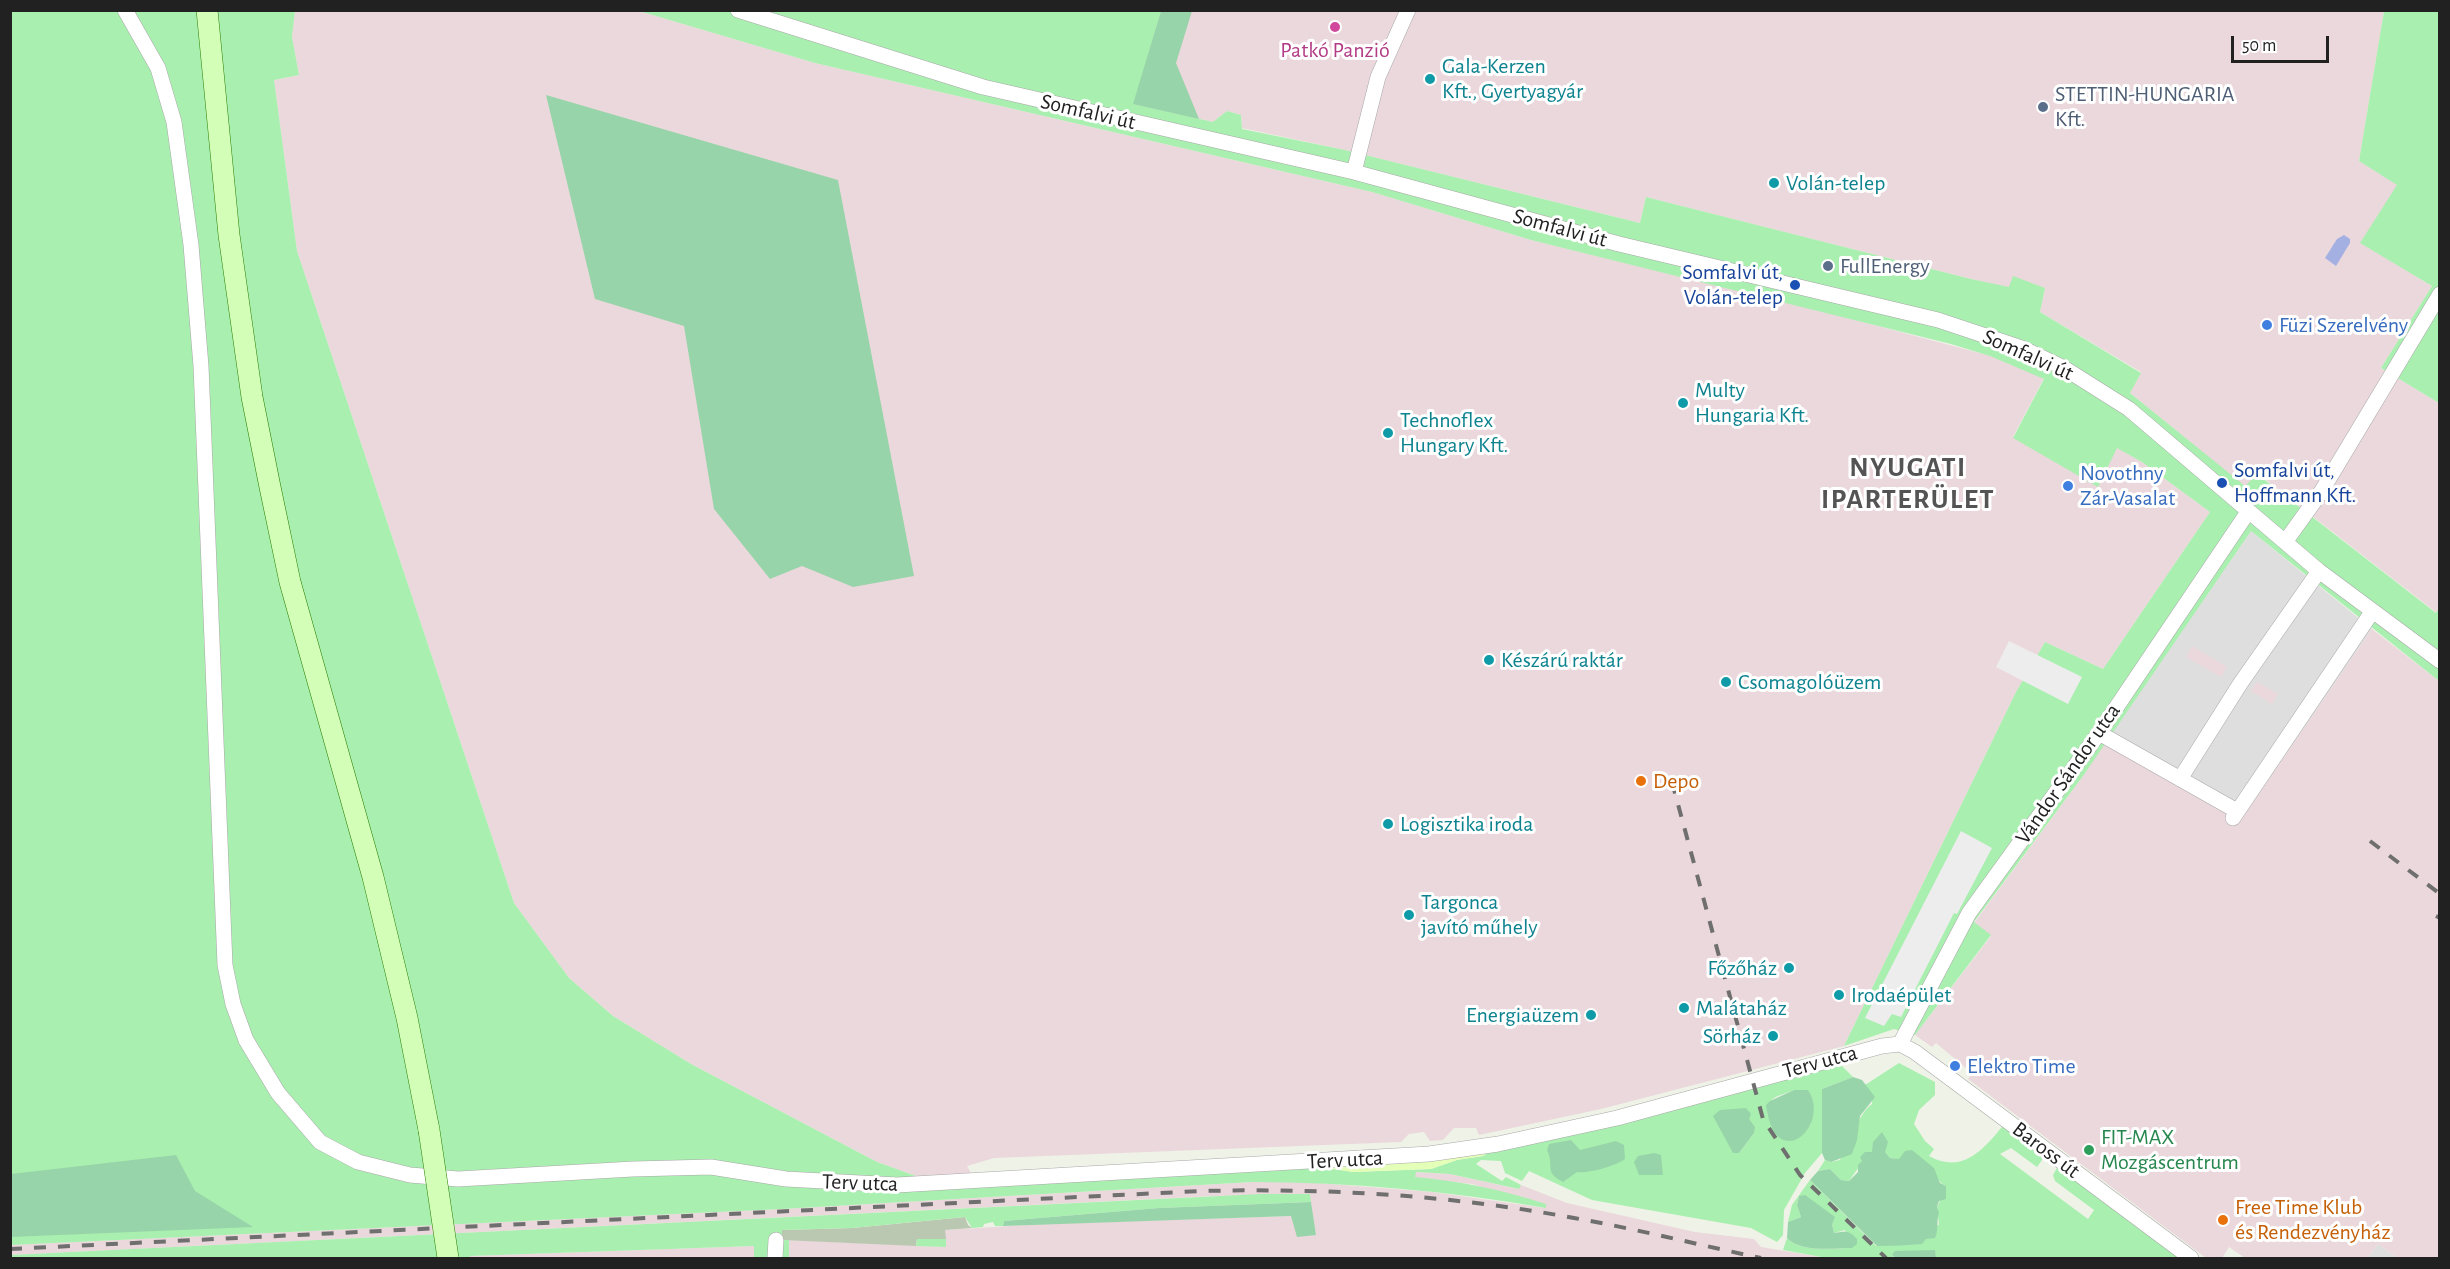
<!DOCTYPE html>
<html>
<head>
<meta charset="utf-8">
<style>
	body { margin:0 }
	#map { position:relative; width:2450px; height:1269px; overflow:hidden; background:#eff2e7; font-family:"Alegreya Sans",sans-serif }
	canvas { display:block }
	.frame { position:absolute; inset:0; border:12px solid #212121; pointer-events:none }
	.scale { position:absolute; left:2231px; top:36px; width:98px; height:27px; box-sizing:border-box; border:3px solid #212121; border-top:0; padding-left:8px; font-size:18px; line-height:21px; white-space:nowrap; color:#212121; -webkit-text-stroke:4px #fff; paint-order:stroke }
</style>
</head>
<body>
<div id="map">
<canvas width="2450" height="1269"></canvas>
<div class="frame"></div>
<div class="scale">50 m</div>
</div>
<script>
const ctx = document.querySelector('canvas').getContext('2d');
ctx.lineJoin = 'round';
function paint(path, color) {
  ctx.fillStyle = color;
  ctx.fill(path, 'evenodd');
}
function trace(path, color, width, dash) {
  ctx.strokeStyle = color;
  ctx.lineWidth = width;
  ctx.lineCap = dash ? 'butt' : 'round';
  ctx.setLineDash(dash || []);
  ctx.stroke(path);
}
function drawText(font, color, halo, rows, align = 'center') {
  ctx.font = font + ' "Alegreya Sans",sans-serif';
  ctx.lineWidth = 6;
  ctx.setLineDash([]);
  ctx.textBaseline = 'middle';
  ctx.strokeStyle = halo;
  ctx.fillStyle = color;
  for (const [text, x, y, turn = 0] of rows) {
    ctx.save();
    ctx.translate(x, y);
    ctx.rotate((+turn || 0) * Math.PI / 180);
    ctx.textAlign = isNaN(turn) ? turn : align;
    if (halo) ctx.strokeText(text, 0, 0);
    ctx.fillText(text, 0, 0);
    ctx.restore();
  }
}
paint(new Path2D(`
	M2251,531L2372,629L2241,821L2104,744Z
	M2378,1244L2397,1258H2367Z`), '#dfdede');
paint(new Path2D(`
	M295,11H639L815,63L1372,192L1531,240L1825,312L1991,356L2044,378L2013,437L2098,486L2116,447L2142,462L2210,512L2103,669L2045,642L2016,692L1844,1046L1601,1109L1479,1135L1476,1128H1454L1443,1140L1430,1141L1424,1132L1409,1134L1401,1142L994,1158L967,1166L972,1175L938,1184L877,1162L691,1064L613,1016L569,978L514,903L297,251L274,80L299,75L292,37Z
	M1161,11H2384L2359,161L2398,185L2361,243L2432,286L2381,368L2439,403V608L2437,613L2258,474L2245,487L2130,393L2141,372L2040,312L2045,288L2013,277L2010,288L1971,279L1646,197L1640,223L1345,150L1242,128L1241,115L1227,111L1213,122L1133,104Z
	M2372,629L2439,681V1258H2397L2378,1244L2367,1258H2245L2229,1247L2222,1258H2206L1968,1079L1972,1073L1936,1043L1932,1047L1915,1035L1991,936L1974,923L2083,776L2103,744L2241,820Z
	M2192,646L2227,667L2221,677L2186,657Z
	M2257,682L2278,694L2272,704L2251,691Z
	M1415,1172L1450,1174L1518,1189L1521,1185L1567,1203L1695,1232L1754,1239L1761,1247L1827,1258H789V1240L945,1247V1230L1041,1224L1292,1216L1316,1235L1309,1194L1215,1196L11,1255L10,1245L782,1209L1252,1182H1305L1433,1192L1545,1208L1472,1184L1415,1178Z
	M754,1246V1258H469V1256Z`), '#ebd8dc');
paint(new Path2D(`
	M965,1217L968,1225L972,1228L945,1230L946,1239H917L916,1246L782,1240V1230L852,1228Z`), '#bac7b1');
paint(new Path2D(`
	M10,11H295L292,37L299,75L274,80L297,251L514,903L569,978L613,1016L691,1064L877,1162L938,1184L1320,1167L1353,1172L1431,1169L1457,1160L1483,1156L1489,1152C1608,1131 1724,1093 1841,1065L1853,1077L1822,1089V1153L1805,1173L1784,1210L1783,1235L1777,1242L1751,1228L1592,1200L1529,1171L1522,1181L1505,1173L1501,1161L1481,1160L1476,1164L1502,1181L1506,1177L1521,1185L1519,1189L1450,1174L1416,1172L1415,1177C1460,1181 1503,1190 1546,1204V1208C1449,1191 1350,1182 1252,1182L782,1209L11,1245ZM1794,1090H1808L1812,1103L1810,1126L1768,1117C1765,1096 1778,1097 1794,1090ZM1754,1133L1739,1153L1728,1143L1726,1136Z
	M639,11H1161L1134,104L1213,122L1227,111L1241,115L1242,129L1345,150L1640,223L1646,197L1971,279L2009,287L2013,276L2045,288L2040,312L2141,373L2130,393L2245,486L2257,474L2436,613L2439,608V681L2251,531L2083,776L1974,922L1991,935L1915,1035L1894,1029L1844,1046L2016,692L2045,642L2103,669L2210,512L2142,462L2117,448L2098,487L2013,438L2044,379L1990,356L1951,344L1531,240L1372,192L815,63Z
	M2384,11H2439V403L2381,368L2432,286L2360,243L2397,185L2359,161Z
	M1899,1063L1935,1082V1095L1919,1110L1914,1124L1925,1141L1934,1149L1929,1156C1962,1174 1982,1151 2002,1127L2005,1126L2045,1156L2037,1167L2011,1148L2000,1154L2088,1219L2094,1210L2055,1181L2053,1175L2058,1166L2181,1258H1936L1934,1250L1892,1255L1896,1258H1827L1783,1250L1787,1238C1801,1253 1833,1248 1852,1248L1845,1230L1834,1233L1832,1224L1799,1196L1797,1205L1801,1217L1788,1222L1792,1205L1810,1180L1876,1246L1939,1225L1937,1208L1946,1186C1940,1183 1940,1181 1936,1177C1926,1168 1903,1159 1890,1158L1885,1152H1873C1863,1161 1856,1171 1849,1181L1841,1180L1830,1169L1818,1171L1825,1160L1831,1162L1840,1160C1849,1144 1858,1114 1872,1104L1871,1093L1865,1085Z
	M1261,1194H1310L1311,1202L1159,1208L1004,1221L1003,1226H995L993,1222L984,1224L983,1227L972,1228L965,1217L852,1228L782,1230V1240H789V1258H754V1246L470,1256L469,1258H11L10,1255Z
	M917,1239H946V1247L916,1246Z`), '#a9efaf');
paint(new Path2D(`
	M1161,11H1192L1176,63L1199,119L1133,104Z
	M546,95L838,180L914,576L853,587L802,566L770,579L714,509L684,326L595,299Z
	M1853,1077L1862,1080L1875,1097L1860,1116L1857,1140L1852,1154L1831,1162L1825,1160L1822,1153V1089Z
	M1794,1090H1808C1832,1126 1775,1176 1766,1105L1770,1101Z
	M1746,1108L1751,1114L1749,1119L1755,1127L1754,1133L1739,1153H1733L1713,1116L1720,1110Z
	M1882,1132L1888,1142L1885,1152L1890,1158L1899,1159L1905,1151L1912,1150L1934,1168L1940,1183L1946,1186V1199L1939,1201L1937,1207L1939,1213C1936,1222 1939,1229 1935,1238L1926,1239L1922,1244C1907,1245 1893,1246 1877,1246L1810,1180L1818,1171L1830,1169L1841,1180L1849,1181L1858,1172V1165L1862,1161L1860,1157L1865,1152H1872L1873,1142Z
	M1571,1140L1580,1150L1616,1141L1624,1145L1625,1159C1616,1166 1587,1174 1577,1172L1563,1182C1543,1171 1555,1167 1547,1150L1549,1144Z
	M1654,1153L1661,1155L1663,1175H1639L1634,1162L1638,1156Z
	M176,1155L195,1191L253,1227L11,1237V1174Z
	M1805,1195L1835,1217L1832,1224L1834,1233C1845,1231 1849,1230 1857,1239V1244L1852,1248C1833,1248 1801,1253 1787,1238L1788,1222L1801,1217L1797,1205L1799,1196Z
	M1311,1202L1316,1235L1297,1237L1291,1216L1003,1226L1004,1221L1159,1208Z
	M1935,1250L1936,1258H1896L1892,1255L1895,1251Z`), '#98d4a9');
paint(new Path2D(`
	M1489,1152L1483,1156L1457,1160L1431,1169L1353,1172L1320,1167Z`), '#e4ffb7');
paint(new Path2D(`
	M2009,641L2082,677L2068,704L1996,667Z
	M1961,831L1992,848L1957,914L1954,913L1901,1017L1892,1014L1884,1026L1865,1018Z`), '#ededed');
paint(new Path2D(`
	M2344,235L2350,239V243L2336,266L2325,258L2337,239Z`), '#a4b0e2');
const minor = new Path2D(`
	M125,10L158,68L174,122L191,245L201,366L225,965L233,1004L246,1040L278,1093L320,1142L358,1162L410,1175L458,1179L633,1169L711,1167L786,1179L897,1185L1429,1154L1498,1144L1617,1118L1882,1046L1900,1044
	M738,10L983,87L1354,172L1619,244L1938,320L2022,348L2064,368L2129,409L2319,571L2440,661
	M1354,172L1378,77L1408,10
	M2285,542L2321,492L2440,294
	M2099,733L2237,811
	M2180,779L2240,684L2319,571
	M2233,818L2372,612
	M1900,1044L1969,913L2099,733L2248,512
	M1900,1044L1915,1052L2191,1258
	M775,1258L776,1240`);
const secondary = new Path2D(`
	M207,10L229,235L252,397L270,487L290,582L373,877L407,1018L429,1130`);
trace(minor, '#a8a8a8', 16);
trace(secondary, '#287f00', 22);
trace(minor, '#fff', 15);
trace(secondary, '#d2feb8', 21);
trace(new Path2D(`
	M1672,782L1763,1119L1800,1175L1886,1258
	M2370,841L2440,894
	M2436,916L2440,918
	M10,1249L1202,1191C1327,1188 1451,1195 1574,1218C1637,1229 1699,1245 1761,1258`), '#6f6f6f', 4, [12, 12]);
const secondaryBridge = new Path2D(`
	M429,1130L448,1258`);
trace(secondaryBridge, '#287f00', 22, []);
trace(secondaryBridge, '#d2feb8', 21);
for (const [x, y, r, color] of [
	[1335,27,6,"#d1479c"],
	[1430,79,6,"#0f9aa8"],
	[2043,107,6,"#5c6f8a"],
	[1774,183,6,"#0f9aa8"],
	[1828,266,6,"#5c6f8a"],
	[1795,285,6,"#1a4fb4"],
	[2267,325,6,"#3f7fe0"],
	[1683,403,6,"#0f9aa8"],
	[1388,433,6,"#0f9aa8"],
	[2222,483,6,"#1a4fb4"],
	[2068,486,6,"#3f7fe0"],
	[1489,660,6,"#0f9aa8"],
	[1726,682,6,"#0f9aa8"],
	[1641,781,6,"#e8710a"],
	[1388,824,6,"#0f9aa8"],
	[1409,915,6,"#0f9aa8"],
	[1789,968,6,"#0f9aa8"],
	[1839,995,6,"#0f9aa8"],
	[1684,1008,6,"#0f9aa8"],
	[1591,1015,6,"#0f9aa8"],
	[1773,1036,6,"#0f9aa8"],
	[1955,1066,6,"#3f7fe0"],
	[2089,1150,6,"#2e9e5b"],
	[2223,1220,6,"#e8710a"]
]) {
  const dot = new Path2D();
  dot.arc(x, y, r, 0, 2 * Math.PI);
  ctx.fillStyle = color;
  ctx.fill(dot);
  trace(dot, '#fff', 2);
}
drawText('22px', '#b23c85', '#fff', [
	["Patkó Panzió",1335,50]
]);
drawText('22px', '#0d838f', '#fff', [
	["Gala-Kerzen",1442,66],
	["Kft., Gyertyagyár",1442,91],
	["Volán-telep",1786,183],
	["Multy",1695,390],
	["Hungaria Kft.",1695,415],
	["Technoflex",1400,420],
	["Hungary Kft.",1400,445],
	["Készárú raktár",1501,660],
	["Csomagolóüzem",1738,682],
	["Logisztika iroda",1400,824],
	["Targonca",1421,902],
	["javító műhely",1421,927],
	["Főzőház",1777,968,"right"],
	["Irodaépület",1851,995],
	["Malátaház",1696,1008],
	["Energiaüzem",1579,1015,"right"],
	["Sörház",1761,1036,"right"]
], 'left');
drawText('22px', '#4e5e75', '#fff', [
	["STETTIN-HUNGARIA",2055,94],
	["Kft.",2055,119],
	["FullEnergy",1840,266]
], 'left');
drawText('22px', '#212121', '#fff', [
	["Somfalvi út",1088,112,13],
	["Somfalvi út",1560,228,15],
	["Somfalvi út",2028,355,24],
	["Vándor Sándor utca",2068,774,-55],
	["Terv utca",1820,1062,-15],
	["Baross út",2046,1150,37],
	["Terv utca",1345,1160,-3],
	["Terv utca",860,1183,2]
]);
drawText('22px', '#164399', '#fff', [
	["Somfalvi út,",1783,272],
	["Volán-telep",1783,297],
	["Somfalvi út,",2234,470,"left"],
	["Hoffmann Kft.",2234,495,"left"]
], 'right');
drawText('22px', '#366cbe', '#fff', [
	["Füzi Szerelvény",2279,325],
	["Novothny",2080,473],
	["Zár-Vasalat",2080,498],
	["Elektro Time",1967,1066]
], 'left');
drawText('22px', '#c56008', '#fff', [
	["Depo",1653,781],
	["Free Time Klub",2235,1207],
	["és Rendezvényház",2235,1232]
], 'left');
drawText('22px', '#27864d', '#fff', [
	["FIT-MAX",2101,1137],
	["Mozgáscentrum",2101,1162]
], 'left');
ctx.letterSpacing = '1.5px';
drawText('bold 28px', '#545454', '#fff', [
	["NYUGATI",1908,468],
	["IPARTERÜLET",1908,500]
]);
ctx.letterSpacing = '0px';
</script>
</body>
</html>
